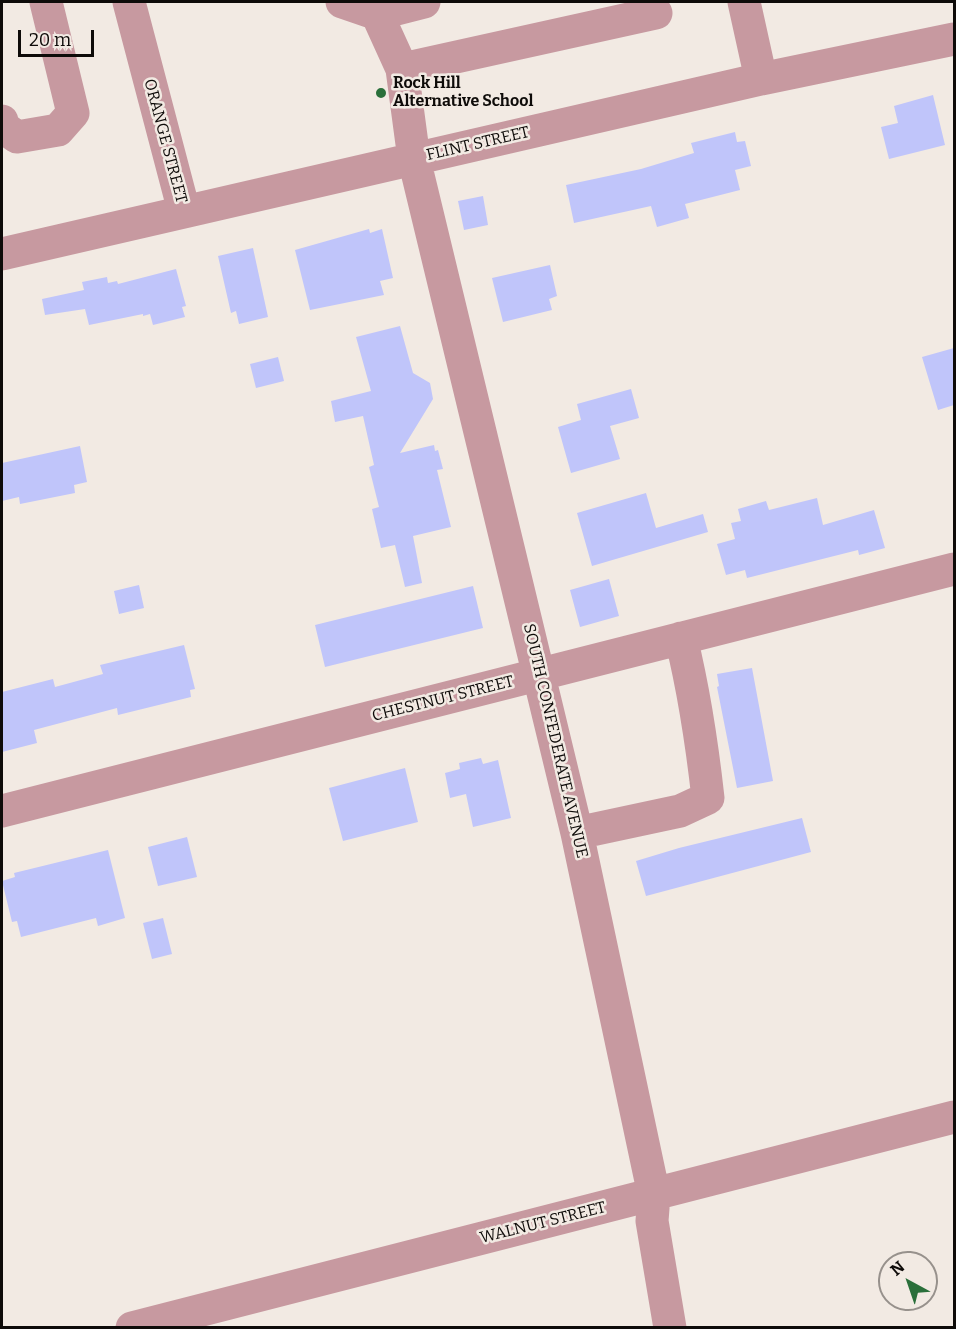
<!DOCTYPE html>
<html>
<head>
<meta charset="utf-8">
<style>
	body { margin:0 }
	#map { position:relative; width:956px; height:1329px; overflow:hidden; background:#f2eae3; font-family:Bitter,serif }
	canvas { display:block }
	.frame { position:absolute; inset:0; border:3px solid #0e0b09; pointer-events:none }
	.north { position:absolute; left:878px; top:1251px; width:60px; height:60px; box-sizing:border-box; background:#f2eae3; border:2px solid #97918c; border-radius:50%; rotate:320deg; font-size:16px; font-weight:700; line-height:24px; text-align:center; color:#0e0b09 }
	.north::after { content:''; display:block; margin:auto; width:21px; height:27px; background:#2a6f3a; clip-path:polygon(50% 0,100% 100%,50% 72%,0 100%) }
	.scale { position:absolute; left:18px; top:30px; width:76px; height:27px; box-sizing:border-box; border:3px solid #0e0b09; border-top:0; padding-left:8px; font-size:18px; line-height:21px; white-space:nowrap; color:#0e0b09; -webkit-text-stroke:4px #f2eae3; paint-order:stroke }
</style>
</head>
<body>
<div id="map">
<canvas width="956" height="1329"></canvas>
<div class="frame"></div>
<div class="north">N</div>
<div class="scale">20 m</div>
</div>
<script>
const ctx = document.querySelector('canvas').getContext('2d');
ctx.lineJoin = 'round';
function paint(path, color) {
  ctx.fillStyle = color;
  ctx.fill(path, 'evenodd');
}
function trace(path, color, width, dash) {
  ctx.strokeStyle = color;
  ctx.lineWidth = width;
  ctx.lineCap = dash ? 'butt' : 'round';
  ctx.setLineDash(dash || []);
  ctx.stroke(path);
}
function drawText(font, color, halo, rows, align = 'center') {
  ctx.font = font + ' Bitter,serif';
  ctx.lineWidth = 5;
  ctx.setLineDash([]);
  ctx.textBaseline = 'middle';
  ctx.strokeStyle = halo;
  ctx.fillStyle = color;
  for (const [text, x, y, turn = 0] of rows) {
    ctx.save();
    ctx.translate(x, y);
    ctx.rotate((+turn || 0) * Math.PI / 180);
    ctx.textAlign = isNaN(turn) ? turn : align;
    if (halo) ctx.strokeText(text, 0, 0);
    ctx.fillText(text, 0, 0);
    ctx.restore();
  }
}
paint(new Path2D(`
	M933,95L945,145L889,159L881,127L898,123L894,106Z
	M735,132L737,142L745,141L751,166L735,170L740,190L685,204L689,218L657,227L651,206L574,223L566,185L641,169L694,153L691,143Z
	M483,196L488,225L464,230L458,201Z
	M369,229L370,233L382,229L393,278L380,281L384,295L310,310L295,250Z
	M253,248L268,317L239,324L236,311L231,313L218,256Z
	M550,265L557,296L549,299L552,310L503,322L492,278Z
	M176,269L186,306L182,307L185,317L153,325L150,314L143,316V314L89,325L85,309L45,315L42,299L84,290L82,282L107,277L108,283L117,281L118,284Z
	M400,326L413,373L430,383L433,399L400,453L434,445L435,451L438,450L443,469L437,470L451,527L413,536L422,583L405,587L395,545L381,548L372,509L379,507L369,467L374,465L363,416L335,422L331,401L371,391L356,337Z
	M954,348V405L938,410L922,357Z
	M278,357L284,381L256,388L250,364Z
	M631,389L639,418L610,426L620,459L571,473L558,427L581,420L577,404Z
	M80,446L87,482L74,485L75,493L20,504L19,497L2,501V463Z
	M646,493L656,528L703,514L708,532L592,566L577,513Z
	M817,498L823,525L874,510L885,548L859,555L858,550L747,578L745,570L726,575L717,544L735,539L731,523L741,521L738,509L766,501L769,510Z
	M609,579L619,616L580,627L570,590Z
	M139,585L144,608L119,614L114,591Z
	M473,586L483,628L325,667L315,625Z
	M184,645L195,689L190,690L191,697L118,715L117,708L34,730L37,743L2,752V692L53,679L55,687L103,674L100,665Z
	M752,668L773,781L737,788L717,687L719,686L717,674Z
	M481,758L483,764L498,760L511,818L473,827L466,794L450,798L445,773L460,769L459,763Z
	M405,768L418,822L343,841L329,788Z
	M802,818L811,852L646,896L636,861L679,848Z
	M187,837L197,877L158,886L148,847Z
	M108,850L125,918L98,926L96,918L21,937L17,921L12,922L2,881L15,877L14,873Z
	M163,918L172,954L152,959L143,923Z`), '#c0c5fa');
trace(new Path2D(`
	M129,2L184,211
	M342,2L377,14L424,2
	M744,2L761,79
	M377,14L402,69L414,159L577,833L654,1195L652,1221L670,1328
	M402,69L656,13
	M2,121L3,127L17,137L58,130L73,113L46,2
	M2,254L761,79L954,39
	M2,811L954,569
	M577,833L680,811L708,798C702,744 694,691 681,638
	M132,1328L954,1117`), '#c799a0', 33);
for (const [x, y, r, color] of [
	[381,93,6,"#2a6f3a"]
]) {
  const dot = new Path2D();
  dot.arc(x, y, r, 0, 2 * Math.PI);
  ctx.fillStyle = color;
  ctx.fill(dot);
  trace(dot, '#f2eae3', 2);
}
drawText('bold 16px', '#0e0b09', '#f2eae3', [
	["Rock Hill",393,84],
	["Alternative School",393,102]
], 'left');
drawText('16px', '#0e0b09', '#f2eae3', [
	["ORANGE STREET",165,141,75],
	["FLINT STREET",478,144,-13],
	["CHESTNUT STREET",443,699,-14],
	["SOUTH CONFEDERATE AVENUE",555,741,77],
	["WALNUT STREET",543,1223,-14]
]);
</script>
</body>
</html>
